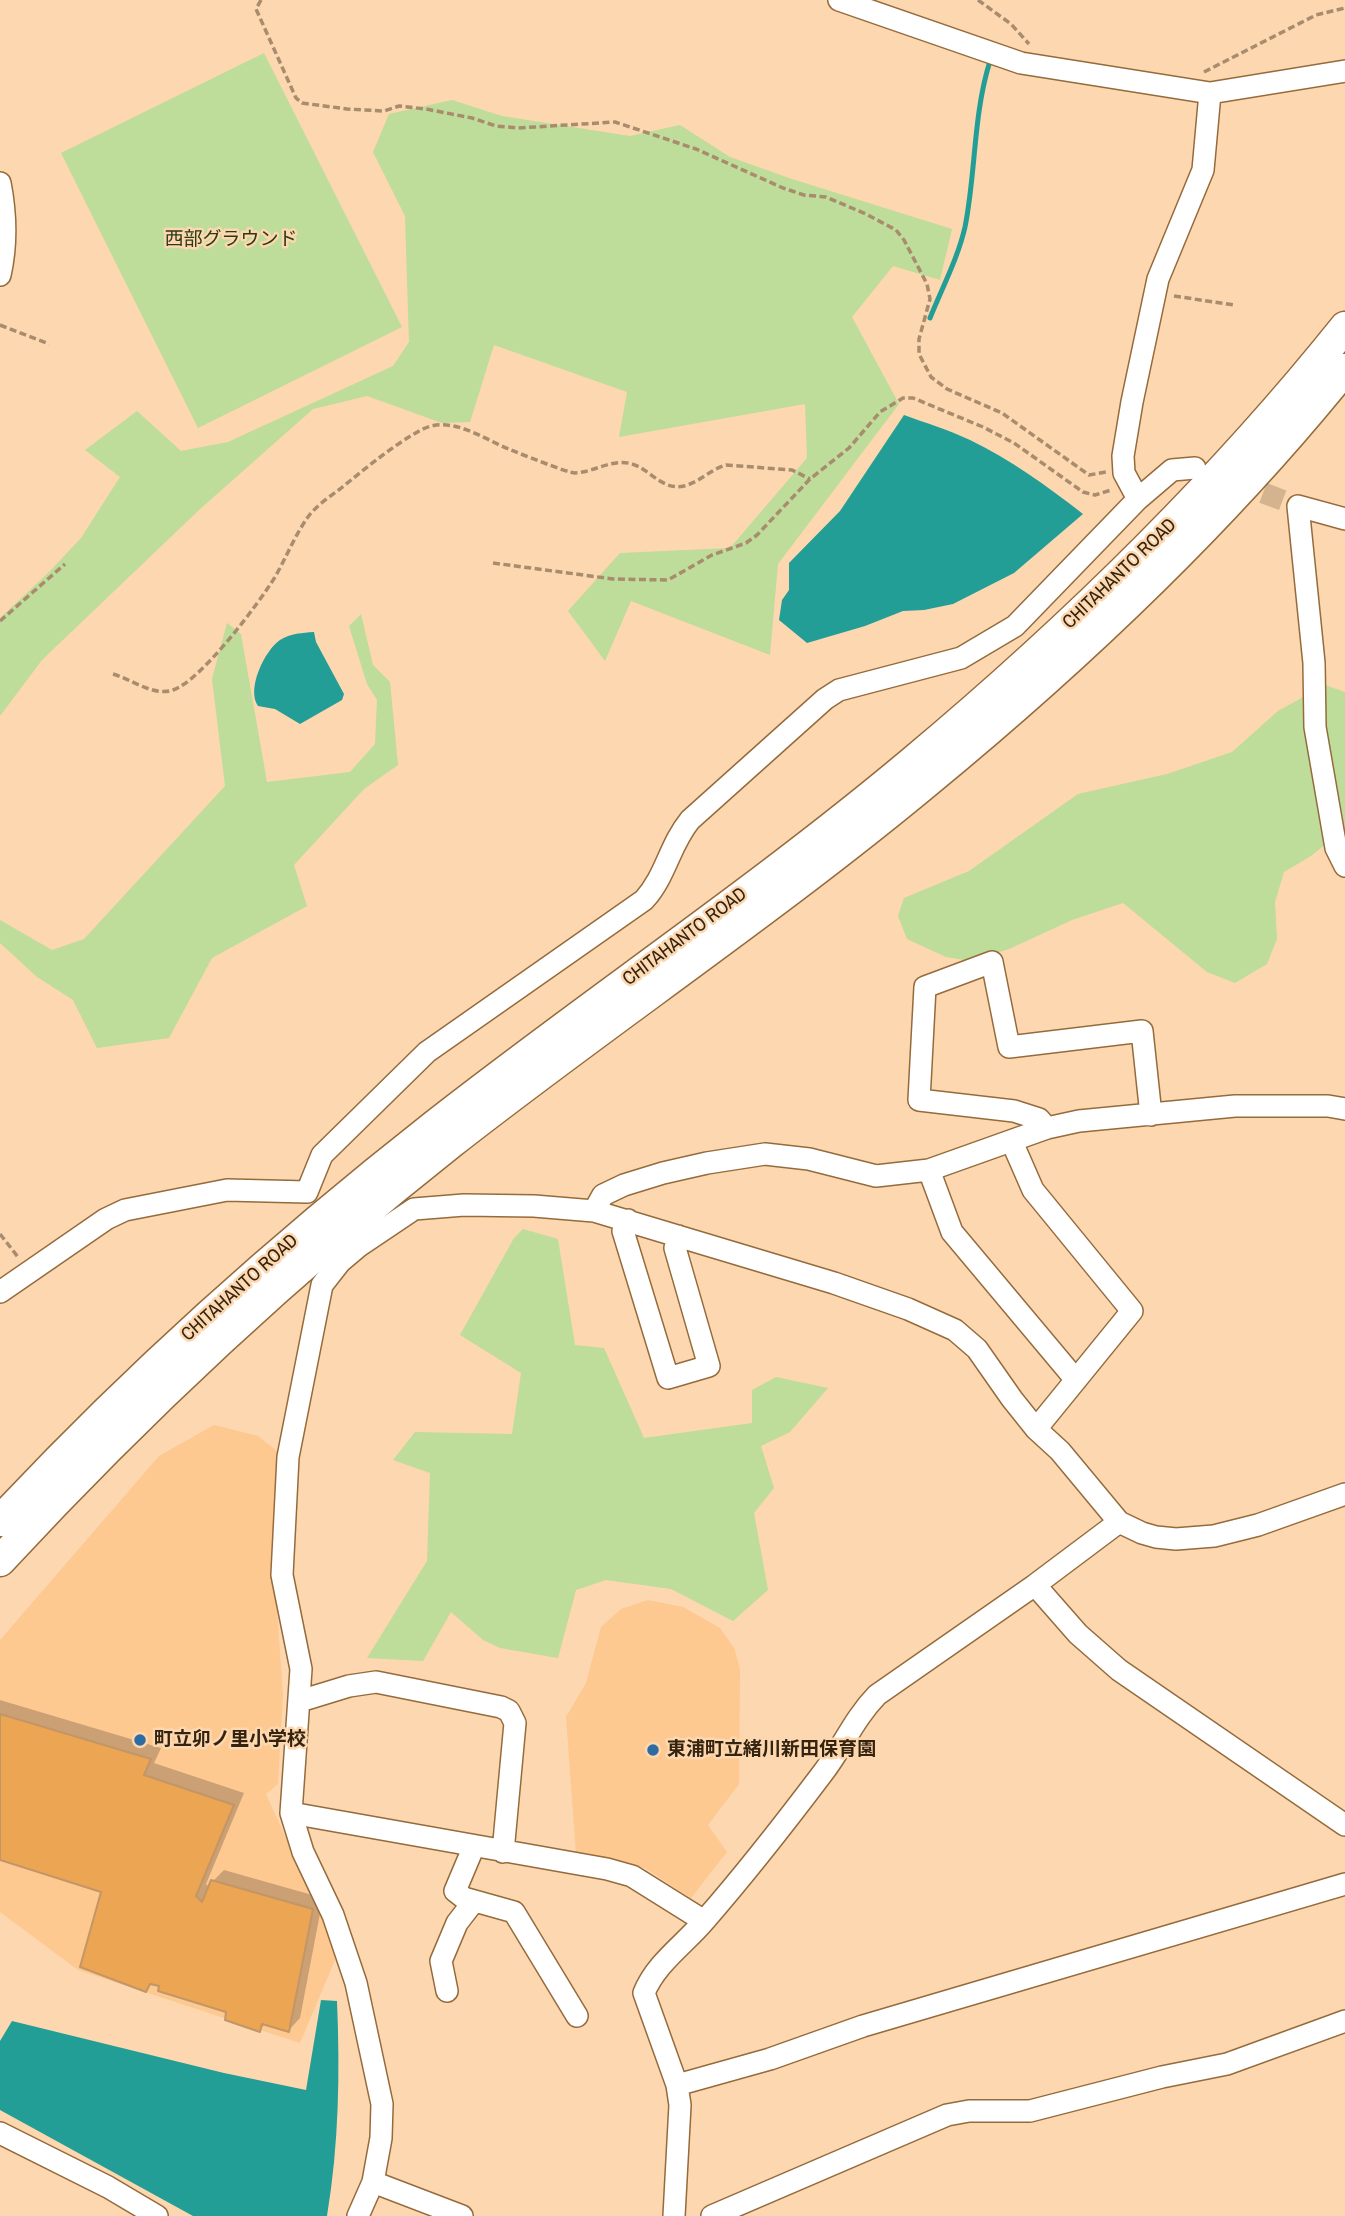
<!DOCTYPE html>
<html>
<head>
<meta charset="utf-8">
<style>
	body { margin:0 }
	canvas { display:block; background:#fcd7af }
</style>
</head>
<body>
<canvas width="1345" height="2216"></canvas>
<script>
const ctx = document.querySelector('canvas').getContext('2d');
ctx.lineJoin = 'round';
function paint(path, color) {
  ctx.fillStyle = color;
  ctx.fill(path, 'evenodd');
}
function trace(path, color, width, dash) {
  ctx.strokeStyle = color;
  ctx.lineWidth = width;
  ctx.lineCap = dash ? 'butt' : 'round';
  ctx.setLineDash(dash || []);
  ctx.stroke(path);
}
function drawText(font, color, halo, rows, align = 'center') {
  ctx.font = font + ' "Archivo Narrow","Noto Sans JP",sans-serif';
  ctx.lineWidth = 5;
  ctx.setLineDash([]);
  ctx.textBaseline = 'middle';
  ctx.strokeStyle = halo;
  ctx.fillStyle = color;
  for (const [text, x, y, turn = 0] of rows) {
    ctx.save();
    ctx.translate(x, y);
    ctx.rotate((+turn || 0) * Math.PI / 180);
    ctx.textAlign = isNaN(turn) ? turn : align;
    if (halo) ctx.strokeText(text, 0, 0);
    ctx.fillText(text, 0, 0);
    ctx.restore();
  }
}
paint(new Path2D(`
	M214,1425L258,1436L282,1455L274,1567L283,1695L278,1784L266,1794L312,1896L332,1924L335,1960L300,2043L78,1970L0,1912V1640L159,1456Z
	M648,1600L683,1607L720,1628L734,1648L740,1669L739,1784L708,1825L727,1852L691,1898L645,1868L576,1854L566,1717L586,1683L601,1627L621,1609Z`), '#fdc991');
paint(new Path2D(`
	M264,53L402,327L198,428L61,153Z
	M452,100L502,116L630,136L680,125L730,157L792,179L952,229L940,280L893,266L852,317L899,404L778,564L770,655L631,601L605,661L568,611L620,553L730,548L807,458L805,404L619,437L627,392L494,345L470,422L442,423L367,396L313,409L199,510L42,660L0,716V618L49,572L81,538L120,477L85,450L137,411L181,451L228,442L393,366L409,342L405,216L373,152L389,114Z
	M361,614L373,665L390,682L398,765L364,789L294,865L307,906L212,958L169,1038L97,1048L73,1000L37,977L0,943V920L52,950L84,939L225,786L212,679L227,623L241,634L267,782L350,772L375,744L377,700L367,684L349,626Z
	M1325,685L1345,692V828L1311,856L1284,872L1275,902L1277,939L1267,964L1235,983L1207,972L1123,903L1072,920L1009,949L971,961L946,957L907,939L898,916L904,898L969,871L1078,794L1167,774L1232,752L1278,711Z
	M523,1229L558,1239L575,1345L604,1348L644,1438L752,1423V1390L776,1377L828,1388L790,1432L761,1446L774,1488L754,1513L768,1590L733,1621L671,1589L606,1580L576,1590L558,1658L500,1648L483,1640L451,1612L423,1661L367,1658L427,1561L430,1473L393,1460L415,1432L512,1434L521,1373L460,1335L514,1238Z`), '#bedc9a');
paint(new Path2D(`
	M904,415C926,423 949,430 970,440C1011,460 1047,486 1083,514L1014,573L953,604L924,610L903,611L865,626L807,643L779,620L782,600L789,590V563L840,511Z
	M314,632L316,642L344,694L342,700L300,724L275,709L258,706C246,689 265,650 280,640C291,633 302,633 314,632Z
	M321,2000L337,2001C340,2073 339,2144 327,2216H193L0,2110V2041L12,2021L224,2073L306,2090Z`), '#229e96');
paint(new Path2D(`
	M0,1700L161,1748L154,1763L244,1793L206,1884L210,1888L213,1881L224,1870L323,1898L300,2018L289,2030L266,2023L259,2030L228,2011L161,1984L153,1982L146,1990L103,1891L0,1858Z`), '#0003');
trace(new Path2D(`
	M930,318C942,288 958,258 965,227C976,172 973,115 990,61`), '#229e96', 5);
const building = new Path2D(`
	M0,1714L151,1759L144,1775L234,1805L196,1896L202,1902L211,1880L313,1909L289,2032L262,2024L260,2032L225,2020L226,2012L158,1991L159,1986L150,1984L146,1992L80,1967L101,1892L0,1860Z`);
paint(building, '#eca553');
trace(building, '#c29666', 2);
trace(new Path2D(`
	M1234,482L1298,506`), '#d4b38f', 21, [21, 10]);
const minor = new Path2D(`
	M839,0L1021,63L1210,93L1203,170L1158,279L1132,402L1123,456L1124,473L1138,499
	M1210,93L1345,71
	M0,183C6,214 7,244 0,275
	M1345,519L1298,506L1314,663L1315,727L1336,848L1345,866
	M1047,1128L1039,1119L1014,1111L919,1100L925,987L992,962L1009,1047L1142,1031L1151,1115
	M1012,1142L1033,1190L1132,1311L1036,1429
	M929,1170L952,1232L1076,1380
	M594,1211L603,1195L624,1185L663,1173L707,1163L765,1154L809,1159L876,1176L929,1170L1047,1128L1079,1121L1235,1106H1328L1345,1109
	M628,1220L623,1231L668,1378L709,1366L675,1248L678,1236
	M0,1292L106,1219L125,1210L227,1190L307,1192L322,1155L427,1052L644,900C666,876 669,846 690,820L825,699L839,690L961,658L1015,626L1138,499L1172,470L1195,468
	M1035,1585L1078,1634L1119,1670L1345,1825
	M300,1701L349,1686L376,1682L501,1707L509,1711L515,1723L503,1852
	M291,1813L607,1869L632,1876L704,1921
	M474,1846L455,1891L464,1898L514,1912L577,2016
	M447,1991L441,1961L457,1923L474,1901
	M677,2085L770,2059L863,2026L1345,1884
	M0,2133L108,2187L157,2216
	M373,2182L462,2216
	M358,2216L373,2182L381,2138L382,2104L356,1983L333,1915L303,1852L291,1813L301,1669L282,1575L288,1457L322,1285L340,1262L359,1246L414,1209L464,1205L534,1206L594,1211L834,1283L908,1309L955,1330L977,1349L1012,1399L1036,1429L1060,1451L1119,1522L1142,1533L1156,1537L1176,1539L1214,1536L1258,1525L1345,1494
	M674,2216L680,2105L677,2085L644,1993C656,1963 685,1944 705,1920C746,1873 785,1823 822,1774C843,1747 853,1720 877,1695L1035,1585L1119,1522
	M712,2216L947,2115L969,2111H1030L1162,2077L1227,2064L1345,2021`);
const highway = new Path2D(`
	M0,1521C134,1377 281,1246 435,1125C592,1002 758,891 911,763C1069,631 1216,488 1345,327
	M0,1561C139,1411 290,1270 451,1143C608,1020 774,909 927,782C1079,657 1222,522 1345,369`);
trace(minor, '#956b3c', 24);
trace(highway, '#956b3c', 33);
trace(new Path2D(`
	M261,0L256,9L296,98L302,103L347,109L384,111L399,106L426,109L472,118L496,126L518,128L615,122L696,149L783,188L804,195L826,197L866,214L896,230L904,240L927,284L930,299L919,339V354L931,377L947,389L1002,413L1089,475L1106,472
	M978,0L1011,24L1029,44
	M1204,72L1316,15L1345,8
	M1174,296L1234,305
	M0,325L49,344
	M493,563L613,579L668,580L712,555L746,543L757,535L810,479L849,448L880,412L903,398H913L983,427L1014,443L1083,492L1095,495L1111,490
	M0,621L65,564
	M113,674C131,679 154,697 173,690C201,681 259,603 275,577C286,558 295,535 308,517C316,506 329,497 340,489C366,468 392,446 421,430C451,414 483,439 511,450C521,454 568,473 575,473C595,472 612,458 632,464C650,469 662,491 684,486C700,482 711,469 726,465L792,470L810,479
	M0,1234L18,1257`), '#a98c6d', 3.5, [7, 3.5]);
trace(minor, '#fff', 21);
trace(highway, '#fff', 30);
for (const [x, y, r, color] of [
	[140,1740,7,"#2d6ba2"],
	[653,1750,7,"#2d6ba2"]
]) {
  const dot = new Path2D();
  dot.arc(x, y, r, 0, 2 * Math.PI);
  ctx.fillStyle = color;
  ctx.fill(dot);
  trace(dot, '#fcd7af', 2.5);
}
drawText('19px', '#2a3a14', '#fcd7af', [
	["西部グラウンド",231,240]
]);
drawText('19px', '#34230f', '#fcd7af', [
	["CHITAHANTO ROAD",1120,574,-44],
	["CHITAHANTO ROAD",685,937,-37],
	["CHITAHANTO ROAD",240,1288,-42]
]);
drawText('bold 19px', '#34230f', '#fcd7af', [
	["町立卯ノ里小学校",154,1740],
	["東浦町立緒川新田保育園",667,1750]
], 'left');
</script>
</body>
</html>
